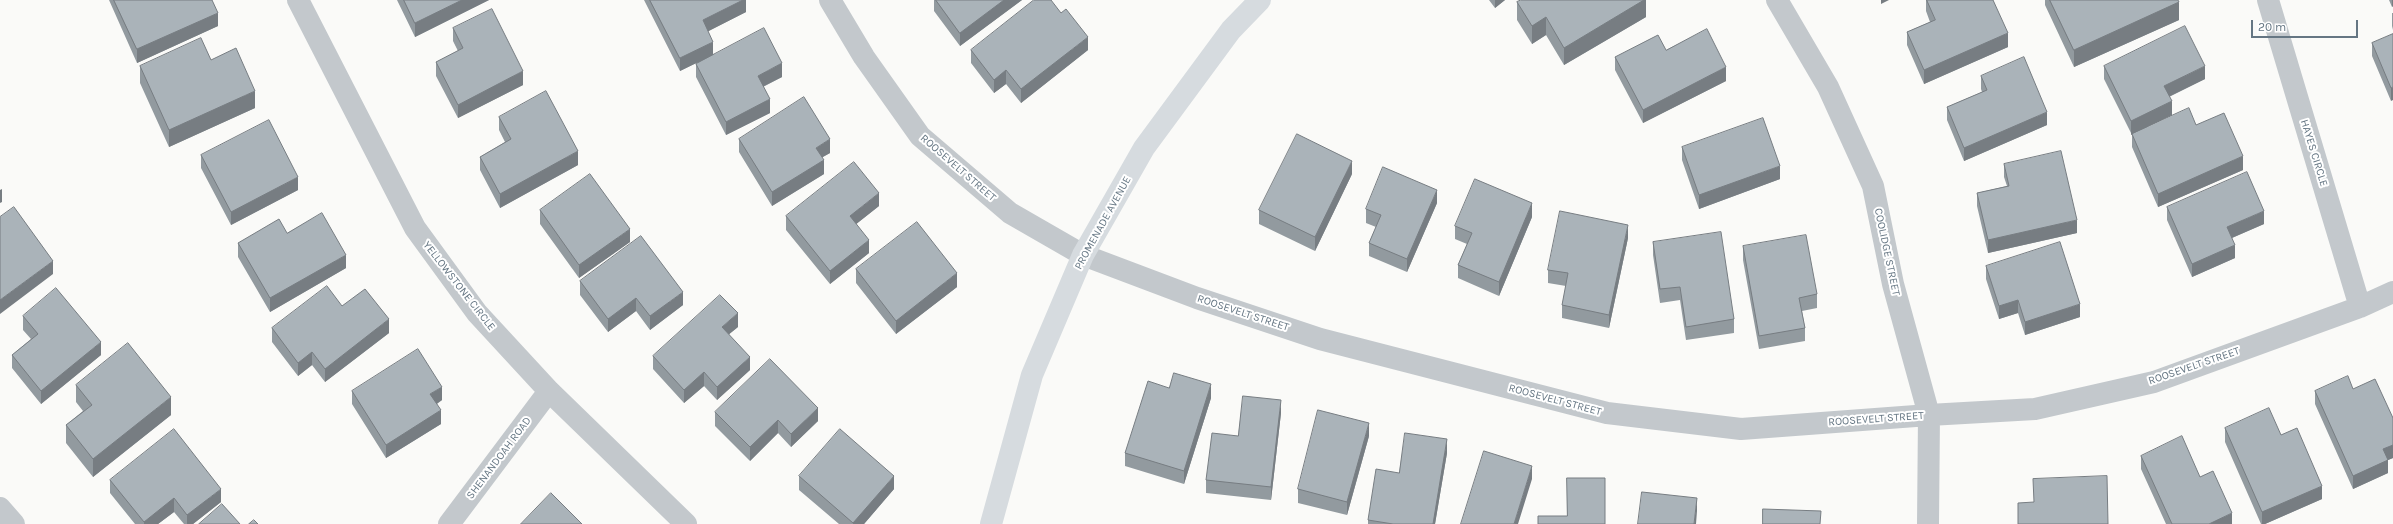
<!DOCTYPE html>
<html>
<head>
<meta charset="utf-8">
<style>
	body { margin:0 }
	#map { position:relative; width:2393px; height:524px; overflow:hidden; background:#fafaf8; font-family:Karla,sans-serif }
	canvas { display:block }
	.scale { position:absolute; left:2251px; top:20px; width:107px; height:18px; box-sizing:border-box; border:2px solid #657683; border-top:0; padding-left:5px; font-size:12px; line-height:14px; white-space:nowrap; color:#657683; -webkit-text-stroke:3px #fff; paint-order:stroke }
</style>
</head>
<body>
<div id="map">
<canvas width="2393" height="524"></canvas>
<div class="scale">20 m</div>
</div>
<script>
const ctx = document.querySelector('canvas').getContext('2d');
ctx.lineJoin = 'round';
function trace(path, color, width, dash) {
  ctx.strokeStyle = color;
  ctx.lineWidth = width;
  ctx.lineCap = dash ? 'butt' : 'round';
  ctx.setLineDash(dash || []);
  ctx.stroke(path);
}
function paint(path, color) {
  ctx.fillStyle = color;
  ctx.fill(path, 'evenodd');
}
function drawText(font, color, halo, rows, align = 'center') {
  ctx.font = font + ' Karla,sans-serif';
  ctx.lineWidth = 4;
  ctx.setLineDash([]);
  ctx.textBaseline = 'middle';
  ctx.strokeStyle = halo;
  ctx.fillStyle = color;
  for (const [text, x, y, turn = 0] of rows) {
    ctx.save();
    ctx.translate(x, y);
    ctx.rotate((+turn || 0) * Math.PI / 180);
    ctx.textAlign = isNaN(turn) ? turn : align;
    if (halo) ctx.strokeText(text, 0, 0);
    ctx.fillText(text, 0, 0);
    ctx.restore();
  }
}
trace(new Path2D(`
	M298,0L415,228L477,313L549,391L686,524
	M830,0L864,57L920,136L1010,213L1083,255L1197,298L1320,339L1607,413L1741,429L1929,415L2035,409L2154,382L2360,307L2393,292
	M1777,0L1828,87L1873,186L1893,284L1929,415L1928,524
	M2268,0L2360,307
	M0,508L14,524
	M449,524L549,391`), '#c3c8cc', 22);
trace(new Path2D(`
	M991,524L1032,375L1083,255L1144,148L1231,30L1260,0`), '#d6dbdf', 22);
paint(new Path2D(`
	M109,0H212L218,26L137,63Z
	M397,0H489L415,37Z
	M644,0H746V12L708,31L713,54L782,77L763,87L770,113L726,135L696,77V64L698,62L680,71Z
	M934,0H1022L960,46L934,11Z
	M1489,0H1505L1495,8Z
	M1646,0V17L1564,65L1546,35L1532,44L1517,20V2Z
	M1926,0H1993L2008,47L1924,84L1907,45V32L1930,22L1926,11Z
	M2045,0H2178L2179,20L2074,67L2045,5Z
	M2389,0H2393V6L2392,7Z
	M2392,13H2393V30L2392,26Z
	M453,28L523,85L458,118L436,76V62L458,51L453,41Z
	M2393,34L2391,101L2372,56V43Z
	M971,50H1088L1021,103L1006,84L994,93L971,63Z
	M1666,50L1726,81L1643,123L1615,70V57Z
	M211,60L255,108L169,147L140,83V66Z
	M2104,66L2205,79L2169,97L2172,115L2147,127L2196,125L2243,170L2158,207L2132,147V135L2104,79Z
	M1981,76L2047,125L1964,161L1947,120V107L1982,92L1981,89Z
	M499,117L578,165L500,208L480,170V157L505,142L499,130Z
	M739,139L830,153L822,157L824,174L772,206L739,152Z
	M1682,147L1780,179L1699,209L1682,160Z
	M201,155L298,190L231,225L201,168Z
	M2004,164L2077,233L1988,253L1977,206V193L2007,186L2004,177Z
	M1352,174L1315,251L1259,224V210Z
	M1437,203L1407,272L1369,256V243L1376,227L1366,223V209Z
	M879,206L856,224L869,253L830,284L786,230V216Z
	M2167,207L2264,224L2232,238L2235,258L2192,277L2167,220Z
	M540,210L630,242L579,278L540,224Z
	M1532,217L1499,296L1458,278V265L1467,244L1455,239V226Z
	M287,233L346,268L270,312L238,257V243Z
	M1628,238L1609,328L1562,318V305L1566,286L1548,283V270Z
	M1653,242L1734,319V333L1686,340L1680,300L1660,303L1653,255Z
	M1743,246L1817,294V308L1802,311L1805,328V341L1759,349L1743,260Z
	M1986,266L2080,317L2025,335L2018,313L1999,319L1986,279Z
	M856,269L957,287L896,334L856,283Z
	M580,281L683,305L650,330L636,311L608,332L580,295Z
	M342,306L389,333L325,382L312,365L298,376L272,342V328Z
	M23,316L101,355L41,404L12,368V355L31,339L23,330Z
	M738,327L729,334L750,370L717,400L704,386L684,403L653,369V356Z
	M76,385L171,415L93,477L66,443V425L83,411L76,402Z
	M1169,388L1211,398L1184,484L1125,466V453Z
	M2353,389L2393,418V458L2388,460V473L2353,489L2315,404V391Z
	M352,391L442,400L437,404L441,424L386,458L352,404Z
	M715,412L818,421L791,447L778,433L750,461L715,426Z
	M1281,413L1271,500L1206,493V480L1238,436Z
	M2225,428L2281,435L2322,499L2265,524H2261L2225,442Z
	M1369,436L1347,515L1298,503V489Z
	M1447,453L1435,524H1368V520L1399,473Z
	M2141,456L2232,524H2166L2141,469Z
	M799,476L894,489L864,524H839L799,490Z
	M110,480L221,502L193,524H184L174,512L158,524H135L110,493Z`), '#929a9f');
paint(new Path2D(`
	M462,0H489L415,37V23Z
	M743,0H746V12L703,34V20Z
	M1004,0H1022L960,46V33Z
	M1495,0H1505L1495,8Z
	M1644,0H1646V17L1564,65V48Z
	M1881,0H1889L1881,4Z
	M2392,0H2393V6L2392,7Z
	M2179,2V20L2074,67V50Z
	M218,13V26L137,63V49Z
	M1546,17V35L1532,44V26Z
	M2008,33V47L1924,84V70Z
	M1088,37V50L1021,103V89Z
	M713,42V55L680,71V58Z
	M782,63V77L758,89V76Z
	M2205,66V79L2164,99V86Z
	M1726,67V81L1643,123V110Z
	M1006,70V84L994,93V80Z
	M523,71V85L458,118V105Z
	M2393,87V100L2391,101V88Z
	M255,91V108L169,147V130Z
	M770,99V113L726,135V122Z
	M2172,101V115L2131,135V121Z
	M2047,112V125L1964,161V148Z
	M830,139V153L816,161V148Z
	M578,151V165L500,208V194Z
	M2243,156V170L2158,207V194Z
	M824,160V174L772,206V192Z
	M1352,161V174L1315,251V237Z
	M1780,166V179L1699,209V195Z
	M298,177V190L231,225V212Z
	M2,189V202L0,203V190Z
	M1437,190V203L1407,272V259Z
	M879,193V206L850,229V216Z
	M1532,203V217L1499,296V282Z
	M2264,211V224L2227,240V227Z
	M2077,220V233L1988,253V240Z
	M1628,225V238L1609,328V315Z
	M630,229V242L579,278V265Z
	M869,240V253L830,284V271Z
	M2235,245V258L2192,277V264Z
	M346,255V268L270,312V298Z
	M53,261V274L0,314V300Z
	M957,273V287L896,334V321Z
	M683,292V305L650,330V316Z
	M636,298V311L608,332V319Z
	M2018,300V313L1999,319V306Z
	M2080,304V317L2025,335V322Z
	M738,313V327L722,340V327Z
	M389,319V333L325,382V369Z
	M101,342V355L41,404V391Z
	M312,352V365L298,376V363Z
	M750,357V370L717,400V387Z
	M704,372V386L684,403V390Z
	M1211,384V398L1184,484V471Z
	M442,387V400L430,408V394Z
	M171,397V415L93,477V459Z
	M1281,400V413L1271,500V487Z
	M818,408V421L791,447V434Z
	M441,410V424L386,458V445Z
	M778,420V433L750,461V447Z
	M1369,423V436L1347,515V502Z
	M1447,439V453L1435,524H1433Z
	M2393,445V458L2388,460V473L2353,489V476L2383,449Z
	M1532,466V479L1518,524H1514Z
	M894,476V489L864,524H853V523Z
	M2322,486V499L2265,524H2262V512Z
	M221,489V502L193,524H187V515Z
	M174,498V512L158,524H144V522Z
	M1697,498V511L1696,524H1694Z
	M2232,513V524H2209Z`), '#777d82');
const building = new Path2D(`
	M114,0H212L218,13L137,49Z
	M404,0H462L415,23Z
	M650,0H743L703,20L713,42L680,58Z
	M936,0H1004L960,33Z
	M1034,0H1051L1061,13L1066,9L1088,37L1021,89L1006,70L994,80L971,50Z
	M1521,0H1644L1564,48L1546,17L1532,26L1517,2Z
	M1927,0H1993L2008,33L1924,70L1907,32L1935,20Z
	M2050,0H2178L2179,2L2074,50Z
	M492,9L523,71L458,105L436,62L463,48L453,28Z
	M2185,26L2205,66L2164,86L2172,101L2131,121L2104,66Z
	M764,28L782,63L758,76L770,99L726,122L696,64Z
	M1707,29L1726,67L1643,110L1615,57L1658,35L1666,50Z
	M2393,34V87L2391,88L2372,43Z
	M201,38L211,60L236,48L255,91L169,130L140,66Z
	M2024,57L2047,112L1964,148L1947,107L1987,90L1981,76Z
	M546,91L578,151L500,194L480,157L511,139L499,117Z
	M804,97L830,139L816,148L824,160L772,192L739,139Z
	M2189,108L2196,125L2224,113L2243,156L2158,194L2132,134Z
	M1763,118L1780,166L1699,195L1682,147Z
	M269,120L298,177L231,212L201,155Z
	M1297,134L1352,161L1315,237L1259,210Z
	M2061,151L2077,220L1988,240L1977,193L2009,186L2004,164Z
	M854,162L879,193L850,216L869,240L830,271L786,216Z
	M1383,167L1437,190L1407,259L1369,243L1381,215L1366,209Z
	M2247,172L2264,211L2227,227L2235,245L2192,264L2167,207Z
	M590,174L630,229L579,265L540,210Z
	M1475,179L1532,203L1499,282L1458,265L1472,233L1455,226Z
	M14,207L53,261L0,300V217Z
	M1560,211L1628,225L1609,315L1562,305L1568,273L1548,270Z
	M322,213L346,255L270,298L238,243L279,219L287,233Z
	M917,222L957,273L896,321L856,269Z
	M1721,232L1734,319L1686,327L1680,287L1660,289L1653,242Z
	M1806,235L1817,294L1799,298L1805,328L1759,336L1743,246Z
	M641,236L683,292L650,316L636,298L608,319L580,281Z
	M2060,242L2080,304L2025,322L2018,300L1999,306L1986,266Z
	M327,286L342,306L365,289L389,319L325,369L312,352L298,363L272,328Z
	M56,288L101,342L41,391L12,355L38,334L23,316Z
	M720,295L738,313L722,327L750,357L717,387L704,372L684,390L653,356Z
	M128,343L171,397L93,459L66,425L92,405L76,385Z
	M418,349L442,387L430,394L441,410L386,445L352,391Z
	M770,359L818,408L791,434L778,420L750,447L715,412Z
	M1174,373L1211,384L1184,471L1125,453L1148,381L1169,388Z
	M2348,376L2353,389L2375,379L2393,418V445L2383,449L2388,460L2353,476L2315,391Z
	M1243,396L1281,400L1271,487L1206,480L1212,433L1238,436Z
	M2269,408L2281,435L2297,428L2322,486L2262,512L2225,428Z
	M1318,410L1369,423L1347,502L1298,489Z
	M174,429L221,489L187,515L174,498L144,522L110,480Z
	M840,429L894,476L853,523L799,476Z
	M1405,433L1447,439L1433,524H1393L1368,520L1376,469L1399,473Z
	M2182,436L2200,477L2213,471L2232,513L2209,524H2172L2141,456Z
	M1484,451L1532,466L1514,524H1461Z
	M2107,476L2108,524H2018V503L2034,502L2033,479Z
	M1567,478H1605V524H1538V516H1567Z
	M1642,492L1697,498L1694,524H1638Z
	M551,493L582,524H521Z
	M222,504L240,524H199Z
	M1763,509L1821,511L1820,524H1763Z
	M254,520L258,524H249Z`);
paint(building, '#aab3b9');
trace(building, '#777d82', 1);
drawText('11px', '#657683', '#fff', [
	["HAYES CIRCLE",2314,153,73],
	["ROOSEVELT STREET",958,168,41],
	["PROMENADE AVENUE",1103,223,-61],
	["COOLIDGE STREET",1887,252,78],
	["YELLOWSTONE CIRCLE",459,286,52],
	["ROOSEVELT STREET",1243,313,18],
	["ROOSEVELT STREET",2194,366,-19],
	["ROOSEVELT STREET",1555,400,15],
	["ROOSEVELT STREET",1876,419,-4],
	["SHENANDOAH ROAD",499,458,-53]
]);
</script>
</body>
</html>
